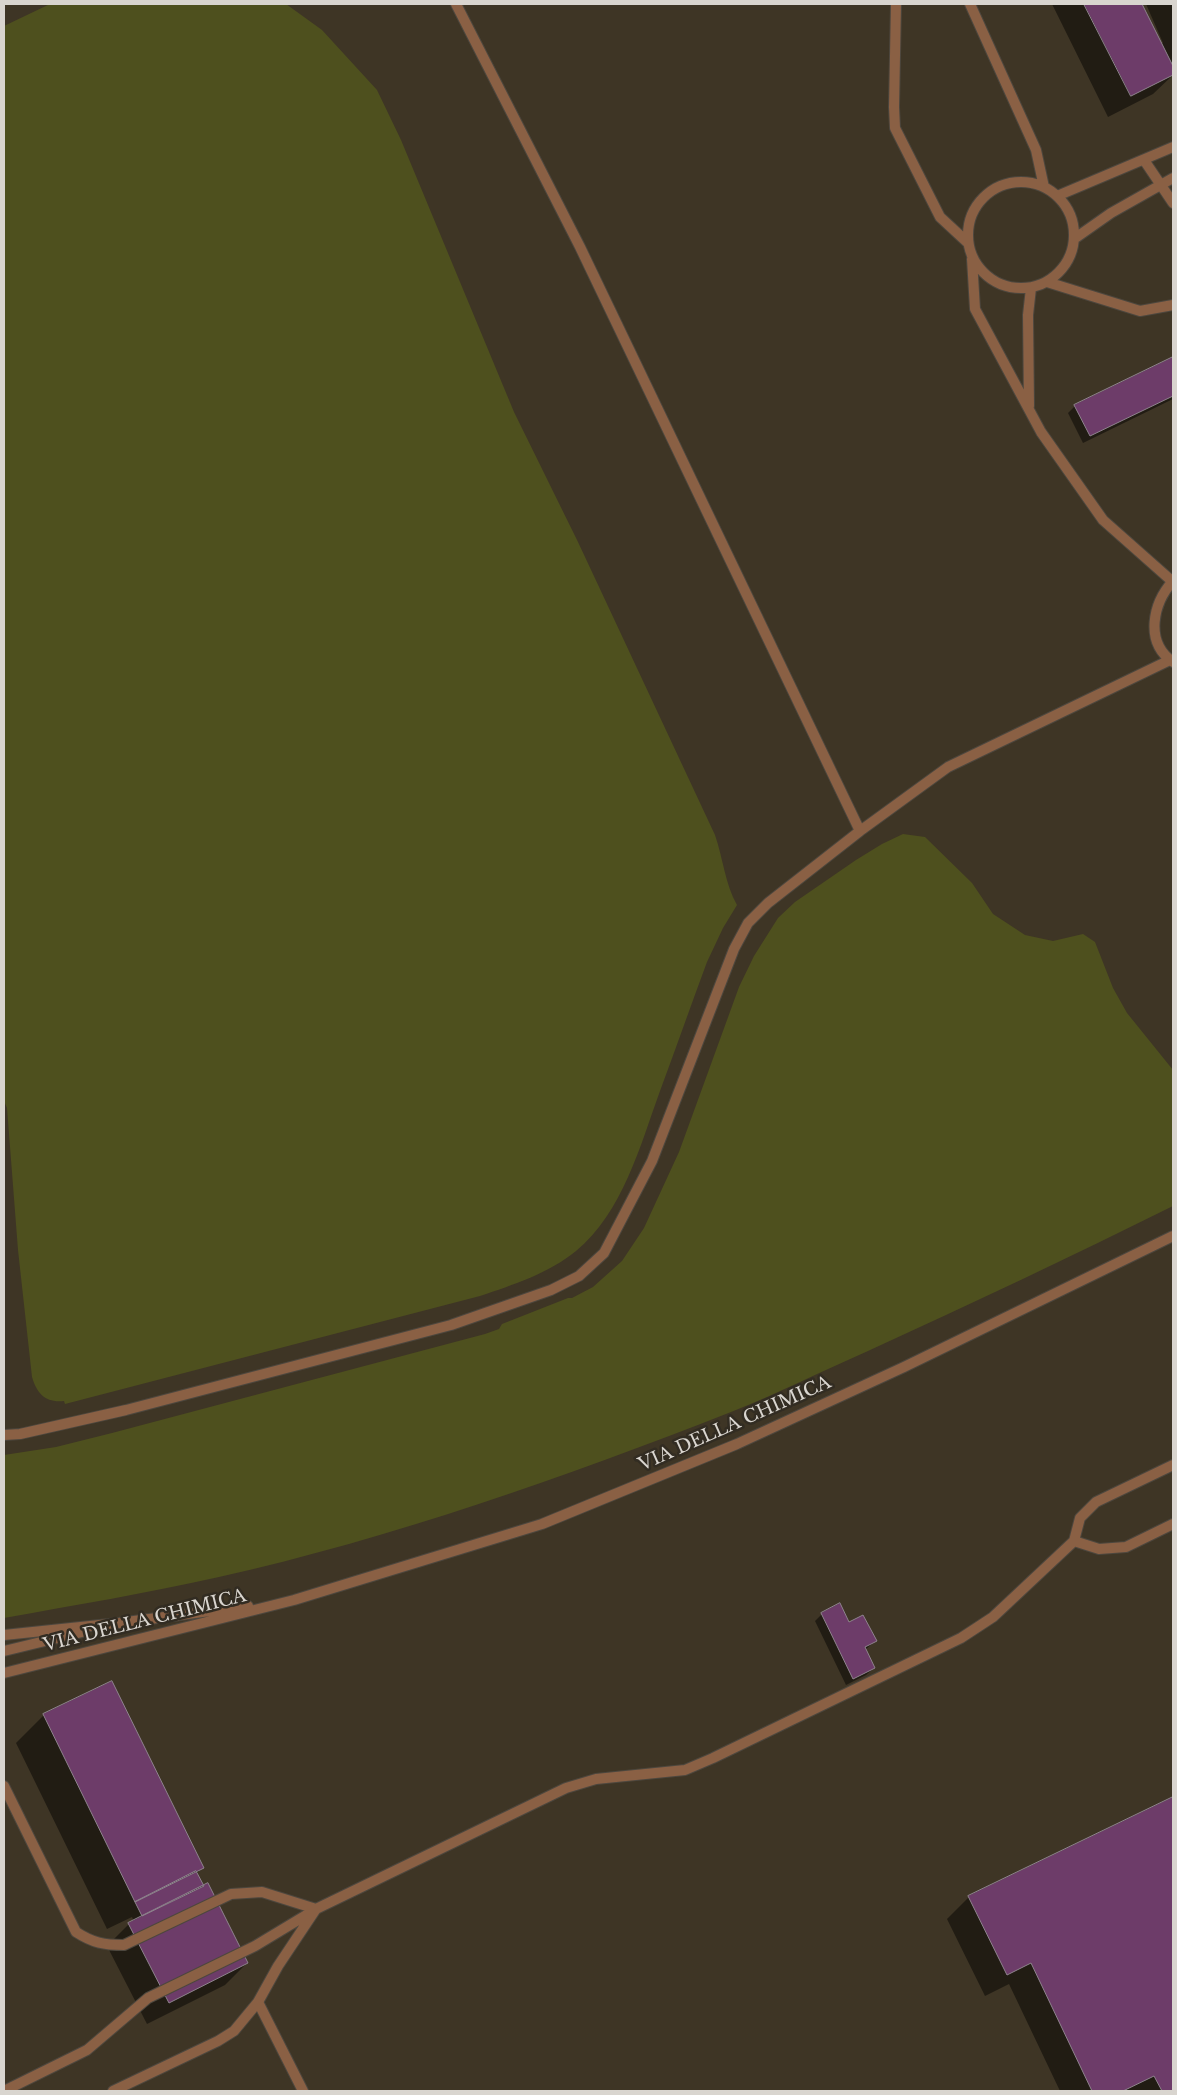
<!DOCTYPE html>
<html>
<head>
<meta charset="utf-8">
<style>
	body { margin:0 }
	#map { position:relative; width:1177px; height:2095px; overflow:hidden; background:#322c22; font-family:"Libre Baskerville",serif }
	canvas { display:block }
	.frame { position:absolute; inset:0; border:5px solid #d9d5cf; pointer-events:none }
</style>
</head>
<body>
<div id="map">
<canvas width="1177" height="2095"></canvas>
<div class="frame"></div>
</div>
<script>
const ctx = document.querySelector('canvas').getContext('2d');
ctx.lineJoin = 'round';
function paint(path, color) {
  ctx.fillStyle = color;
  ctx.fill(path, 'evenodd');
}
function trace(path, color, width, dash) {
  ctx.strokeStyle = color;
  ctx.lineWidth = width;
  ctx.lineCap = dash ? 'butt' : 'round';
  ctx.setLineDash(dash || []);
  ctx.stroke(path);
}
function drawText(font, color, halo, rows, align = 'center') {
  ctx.font = font + ' "Libre Baskerville",serif';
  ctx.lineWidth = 5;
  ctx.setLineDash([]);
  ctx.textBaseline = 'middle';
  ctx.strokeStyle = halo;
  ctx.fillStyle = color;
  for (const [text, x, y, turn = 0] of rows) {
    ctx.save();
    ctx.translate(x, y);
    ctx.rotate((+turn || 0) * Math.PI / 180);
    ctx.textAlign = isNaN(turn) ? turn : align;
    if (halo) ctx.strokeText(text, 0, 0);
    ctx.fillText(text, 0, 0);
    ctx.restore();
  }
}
paint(new Path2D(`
	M4,4H1173V2091H4Z`), '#3e3525');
paint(new Path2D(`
	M50,4H286L322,30L377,90L401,140L514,412L578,542L715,835C723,858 725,884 737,905L723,928L707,962C691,1005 676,1048 660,1091C640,1146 623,1212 576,1251C549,1273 513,1285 480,1296L65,1404L64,1401C46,1403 37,1394 32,1377L18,1250L7,1108L4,1101V26Z
	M903,834L925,837L972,883L993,914L1025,935L1053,941L1083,934L1095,942L1113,988L1127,1013L1173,1070V1206C1072,1256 971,1304 868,1351C822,1371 777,1394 731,1412C565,1477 393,1538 219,1577C148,1593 76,1605 4,1618V1455L56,1447L112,1433L485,1334L499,1329L502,1324L568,1298H572L593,1287L622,1261L644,1228L679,1152L739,987L754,956L778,918L795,902L856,860L882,844Z`), '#4e501e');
paint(new Path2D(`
	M1052,4H1141L1161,44L1163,43L1146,4H1173V75L1153,94L1108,117Z
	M1173,358V399L1083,443L1068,413L1075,406Z
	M822,1614L875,1641L865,1650L874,1668L866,1675L846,1685L815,1621Z
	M44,1715L202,1868L196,1874L247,1963L225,1985L147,2024L107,1946L129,1924L134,1922L132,1917L107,1929L16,1743Z
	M1173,1798V2091H1060L1009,1984L985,1996L947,1919L969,1897Z`), '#0007');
const building = new Path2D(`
	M1084,4H1142L1173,66V75L1131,96Z
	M1173,357V396L1090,436L1074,405Z
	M840,1603L849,1622L863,1615L877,1641L865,1647L875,1668L853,1679L821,1613Z
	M112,1681L204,1868L135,1902L43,1714Z
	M1173,1797V2091H1162L1154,2076L1123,2091H1092L1031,1963L1007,1975L968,1896Z
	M196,1871L204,1886L142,1916L135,1902Z
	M208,1883L248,1963L169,2003L128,1923Z`);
paint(building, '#6d3c69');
trace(building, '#8e838d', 1);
const service = new Path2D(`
	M456,4L580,247L860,831
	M896,4L894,107L895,128L940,217L967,242
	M970,4L1036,150L1044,187
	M1144,160L1173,203
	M968 235a53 53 0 1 1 106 0a53 53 0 1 1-106 0Z
	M1057,196L1173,147
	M1074,239L1111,213L1173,178
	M972,259L975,309L1041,432L1103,520L1173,582
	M1047,282L1140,311L1173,305
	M1029,406L1028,315L1031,288
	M1173,581C1153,603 1144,642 1173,662
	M4,1435L20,1434L126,1410L451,1325L551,1290L579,1276L604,1253L652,1161L734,949L748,923L768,903L860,831L948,767L1170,660
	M1074,1541L1099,1549L1126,1547L1173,1524
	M4,1635L119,1623L248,1606
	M4,1651L82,1632
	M4,1673L294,1600L542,1524L737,1444L904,1367L1173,1236
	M4,1786L76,1932C93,1943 104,1945 124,1945L231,1894L262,1892L316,1909
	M258,2002L303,2091
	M4,2091L87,2050L148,1998L255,1946L313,1911
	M113,2091L218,2041L234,2031L258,2002L278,1966L316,1909L566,1788L596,1779L685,1770L713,1758L961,1638L993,1617L1074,1541L1080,1518L1096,1502L1173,1465`);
trace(service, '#4d473e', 12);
trace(service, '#8a6044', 10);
drawText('18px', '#d9d5cf', '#322c22', [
	["VIA DELLA CHIMICA",735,1424,-24],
	["VIA DELLA CHIMICA",145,1621,-14]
]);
</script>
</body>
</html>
